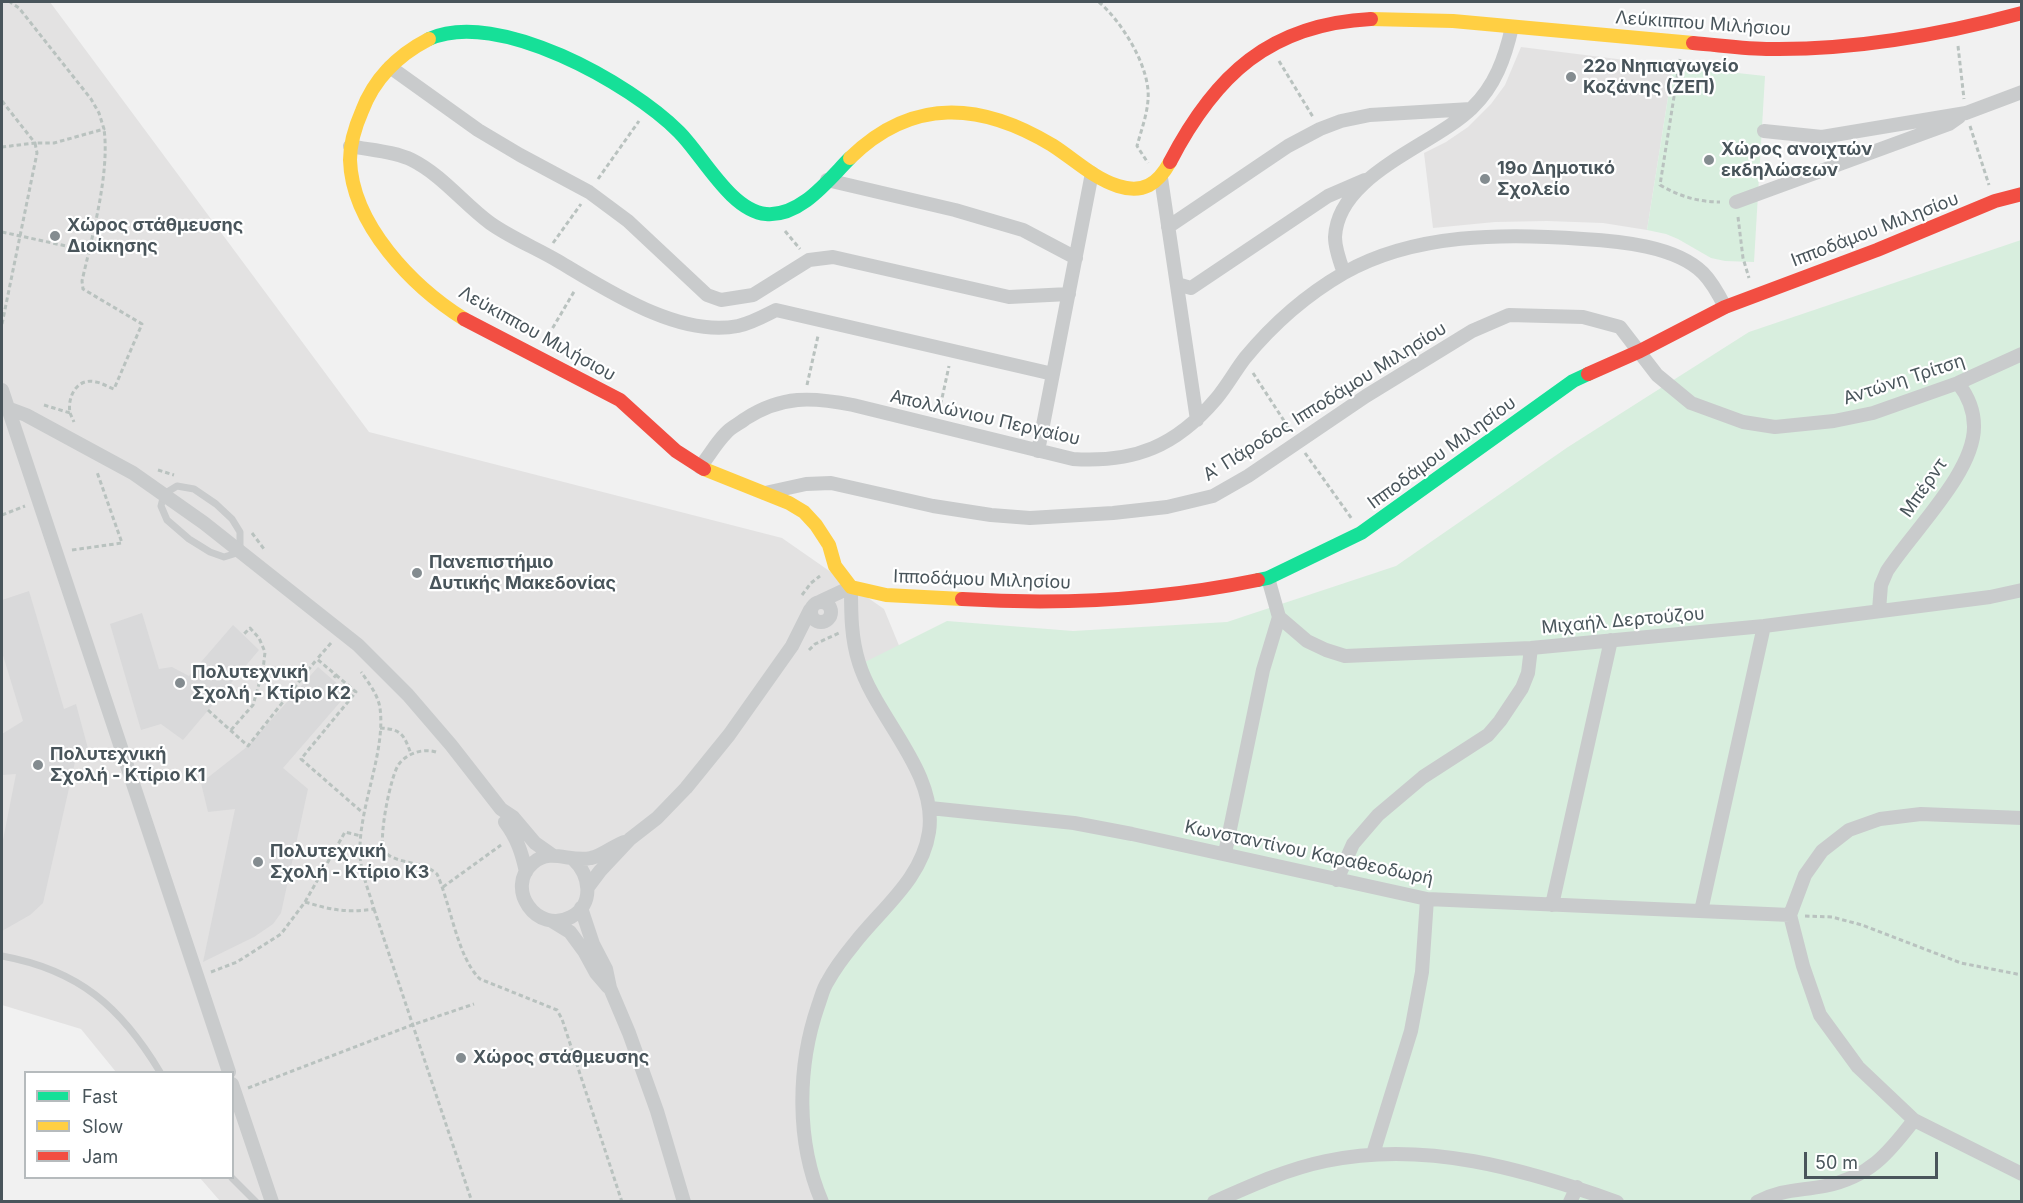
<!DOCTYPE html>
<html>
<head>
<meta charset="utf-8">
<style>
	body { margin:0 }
	#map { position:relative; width:2023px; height:1203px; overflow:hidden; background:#f1f1f1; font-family:Inter,sans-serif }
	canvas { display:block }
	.frame { position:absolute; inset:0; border:3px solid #49555b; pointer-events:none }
	.legend { position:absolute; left:24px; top:1071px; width:210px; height:108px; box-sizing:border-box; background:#fff; border:2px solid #b6bbbd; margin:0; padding:8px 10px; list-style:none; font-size:18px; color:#49555b }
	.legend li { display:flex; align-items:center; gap:12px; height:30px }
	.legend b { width:30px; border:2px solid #b6bbbd }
	.scale { position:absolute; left:1804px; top:1152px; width:134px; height:27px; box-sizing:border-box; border:3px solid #49555b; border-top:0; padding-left:8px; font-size:18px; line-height:21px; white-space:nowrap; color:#49555b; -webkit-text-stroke:4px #fff; paint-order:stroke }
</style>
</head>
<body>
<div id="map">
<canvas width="2023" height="1203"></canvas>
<div class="frame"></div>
<ul class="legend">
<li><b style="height:8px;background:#16e098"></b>Fast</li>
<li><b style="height:8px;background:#ffcf43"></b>Slow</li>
<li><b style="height:8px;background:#f24e42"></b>Jam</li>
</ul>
<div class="scale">50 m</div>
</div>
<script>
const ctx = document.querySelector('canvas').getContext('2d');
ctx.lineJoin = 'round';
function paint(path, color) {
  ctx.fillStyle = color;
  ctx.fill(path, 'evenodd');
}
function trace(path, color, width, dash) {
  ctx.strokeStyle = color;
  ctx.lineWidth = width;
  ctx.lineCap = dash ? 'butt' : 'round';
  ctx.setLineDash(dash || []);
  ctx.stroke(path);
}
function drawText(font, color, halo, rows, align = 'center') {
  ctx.font = font + ' Inter,sans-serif';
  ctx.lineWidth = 4.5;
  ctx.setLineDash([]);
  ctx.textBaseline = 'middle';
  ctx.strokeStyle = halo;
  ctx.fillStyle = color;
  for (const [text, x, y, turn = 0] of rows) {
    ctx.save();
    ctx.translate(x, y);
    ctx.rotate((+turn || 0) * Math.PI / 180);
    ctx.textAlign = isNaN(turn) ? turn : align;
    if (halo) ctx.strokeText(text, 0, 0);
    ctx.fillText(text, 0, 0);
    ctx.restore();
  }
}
paint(new Path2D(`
	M2,2H50L369,432L782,538L884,609L983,850L887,1201H220L200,1178H232V1072H116L81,1029L2,1005Z
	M1521,47L1673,66L1647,230L1603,223L1547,221L1495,222L1433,228L1424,153L1446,142L1468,127L1491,104L1505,85Z`), '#e3e2e2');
paint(new Path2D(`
	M1673,66L1765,76L1754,262L1725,261L1711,258L1678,239L1666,234L1647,230Z
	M2021,240V1201L822,1202L809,1164L803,1067L827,982L923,856L930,808L859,665L947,621L1073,631L1227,622L1396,566L1568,447L1749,332Z`), '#d8eede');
paint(new Path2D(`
	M29,591L64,709L76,704L90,756L77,753L43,903L30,915L2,931V845L16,774L2,775V734L23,721L2,652V600Z
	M142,613L159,669L172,667L189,676L233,625L259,650L183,740L161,724L141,730L110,624Z
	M318,667L348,693L283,768L308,789L281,913L273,924L254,937L203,962L235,809L208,812L201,783L248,746Z`), '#d9d9da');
trace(new Path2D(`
	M1099,2C1122,22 1151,68 1148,100C1147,115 1141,131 1137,146L1148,163
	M1958,46L1964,99
	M1680,59L1660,185C1679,196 1698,202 1720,202
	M1279,61L1313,117
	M2,101L35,143L2,147
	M1970,126L1989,185
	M598,179L639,121
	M1738,217L1743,258L1749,278
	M785,231L800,249
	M2,232L89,251
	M553,243L581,204
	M2,324L37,153L35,143H54L104,129L99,113L91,99L19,8L10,2
	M545,341L575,290
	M1253,373L1290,430
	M807,385L818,336
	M44,405L70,413C67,397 77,377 96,382C102,383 108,387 114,389L142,324L83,289L82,281C92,237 110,173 104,129
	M939,412L949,366
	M70,413L74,422
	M1305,453L1352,519
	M158,470L174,475
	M2,515L25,506
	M252,533L264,549
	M72,550L122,543L97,472
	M802,595L811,583L820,576
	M331,643L317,659L336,675L332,680
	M809,650L815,644L839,633
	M336,675L356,692L301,759L363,813
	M208,710L248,746L317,659
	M380,728C402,729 404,735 411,754
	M231,730L253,705L263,670L265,652L259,638L250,628L243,635
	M436,752C424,748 407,753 399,764C391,774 378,838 384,850C391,864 422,860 437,874C451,905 457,957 480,979L557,1010L562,1019L622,1202
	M443,887L501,845
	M305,902C332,910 345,913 374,909C369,891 361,873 360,855C358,808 386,753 380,708C378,695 369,683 361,672
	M374,909L472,1202
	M1805,916L1832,917L1862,925L1961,963L2022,975
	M211,972L237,962L281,934L305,902L345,832L361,836
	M248,1088L412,1025L474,1004`), '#b9c2bf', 3, [4.5, 3]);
trace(new Path2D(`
	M177,486L194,489L216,504L232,519L240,532V552L224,557L210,552L189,539L167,520L161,506L164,494Z
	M2,956C79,970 121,1007 160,1072
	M232,1178L256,1202`), '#c9cbcc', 7);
trace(new Path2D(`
	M390,67L478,130L520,155L589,192L628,221L707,295L721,300L753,295L809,260L833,257L1009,297L1069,294
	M1764,131L1822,137L1966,113L2022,92
	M350,146C369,150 394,151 412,160C442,175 464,204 490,223C511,238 536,248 558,261C607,290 679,338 738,326C752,323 764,316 776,310L1053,374
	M1161,178L1197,420
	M827,180L955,210L1023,230L1076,258
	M1736,202L1949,124L1959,117
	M1168,227L1288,146L1320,129L1341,121L1370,115L1471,109
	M1344,273C1340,262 1335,249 1335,237C1338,174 1433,146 1472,108C1495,86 1505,58 1512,27
	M1177,284L1191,288L1328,196L1365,180
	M2,390L229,1072
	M2,406L26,415L133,473L204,523L358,645L408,695L451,745L501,809L513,817L535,843L552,855
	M1038,451L1092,173
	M700,467C709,456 716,443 726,433C731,427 739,424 745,419C782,395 812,397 853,405L1073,459C1135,463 1176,446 1216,399C1227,386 1235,371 1245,358C1273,324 1306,295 1344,273C1414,233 1505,233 1583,239C1619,241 1676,246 1703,273C1712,282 1719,295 1725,307
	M765,493L806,484L831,483L933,506L991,515L1030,518L1113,513L1167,507L1213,496L1248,476L1366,396L1472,331L1509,315L1583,317L1620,327L1657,375L1691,403L1743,422L1775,427L1834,421L1873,413L1958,383L2022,354
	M1268,578L1279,617L1307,641L1326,650L1345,656L1531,648L1764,626L1990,597L2022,590
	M821,601L851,587
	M811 612a10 10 0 1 1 20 0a10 10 0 1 1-20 0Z
	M1879,610L1881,585L1887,571C1912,532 1975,472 1974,426C1974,410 1968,396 1958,383
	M930,808L1074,823L1132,834L1427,899L1790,915
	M2022,818L1921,814L1880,819L1849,830L1822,851L1805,875L1790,915L1803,966L1820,1015L1858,1067L1914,1120L2022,1174
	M505,822C517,838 522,853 526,872
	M1225,853L1263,670L1279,617
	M573,859C590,875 595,904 571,917C537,935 504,888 533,863C551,847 570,863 591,858C602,856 613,846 624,842
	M1337,880L1353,844L1378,815L1423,777L1488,735L1500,721L1522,688L1528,673L1531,648
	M588,887L600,871L630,839L657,818L686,788L729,735L792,646L810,610
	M1552,905L1611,640
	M581,908L593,944L606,969L610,988L629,1033L657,1111L684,1202
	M1701,911L1764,626
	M552,921L570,932L584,951L596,973L608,987
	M232,1084L272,1202
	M1373,1154L1411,1031L1422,972L1427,899
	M822,1202C796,1142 797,1067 818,1006C821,998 823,988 828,981C835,968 845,955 854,944C881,909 922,879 929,832C938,772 876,718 859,663C851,638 851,613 851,587
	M1214,1202C1250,1186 1287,1169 1326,1161C1425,1140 1524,1169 1617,1202
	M1570,1202L1577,1187
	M1757,1202C1782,1189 1799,1191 1825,1186C1869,1177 1888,1154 1914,1120`), '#c9cbcc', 14);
trace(new Path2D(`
	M429,39C497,8 630,83 679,132C703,156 731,211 766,214C801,217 829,179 850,158
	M1258,580L1268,578L1361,533L1573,381L1588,374`), '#16e098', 14);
trace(new Path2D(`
	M1371,19L1453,21L1693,43
	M429,39C398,55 374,79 362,111C355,127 350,143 350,160C352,225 413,287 464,319
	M850,158C912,97 981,102 1052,145C1074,159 1093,178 1118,186C1143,194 1158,184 1170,162
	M704,469L789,503L804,512L816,525L829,545L835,566L851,587L886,595L962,599`), '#ffcf43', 14);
trace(new Path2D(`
	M1693,43C1719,45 1745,49 1771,49C1856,50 1940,35 2022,13
	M1170,162C1215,75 1270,24 1371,19
	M464,319L620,400L676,451L704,469
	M1588,374L1640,351L1725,307L1877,250L1995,201L2022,194
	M962,599C1060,605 1161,600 1258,580`), '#f24e42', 14);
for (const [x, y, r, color] of [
	[1571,77,6,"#848c90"],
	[1709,160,6,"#848c90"],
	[1485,179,6,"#848c90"],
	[55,236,6,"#848c90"],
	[417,573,6,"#848c90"],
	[180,683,6,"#848c90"],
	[38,765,6,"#848c90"],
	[258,862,6,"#848c90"],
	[461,1058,6,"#848c90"]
]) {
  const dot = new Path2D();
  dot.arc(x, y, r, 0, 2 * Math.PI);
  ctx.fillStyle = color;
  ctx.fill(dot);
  trace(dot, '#fff', 2);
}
drawText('18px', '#49555b', '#fff', [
	["Λεύκιππου Μιλήσιου",1703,24,4],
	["Ιπποδάμου Μιλησίου",1875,230,-21],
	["Λεύκιππου Μιλήσιου",537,334,29],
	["Αντώνη Τρίτση",1904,380,-18],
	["Α' Πάροδος Ιπποδάμου Μιλησίου",1325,402,-32],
	["Απολλώνιου Περγαίου",985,418,13],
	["Ιπποδάμου Μιλησίου",1442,453,-36],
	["Μπέρντ",1924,488,-55],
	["Ιπποδάμου Μιλησίου",982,580,2],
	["Μιχαήλ Δερτούζου",1623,621,-5],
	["Κωνσταντίνου Καραθεοδωρή",1309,853,12]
]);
drawText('bold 18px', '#49555b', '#fff', [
	["22ο Νηπιαγωγείο",1583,67],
	["Κοζάνης (ΖΕΠ)",1583,88],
	["Χώρος ανοιχτών",1721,150],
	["εκδηλώσεων",1721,171],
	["19ο Δημοτικό",1497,169],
	["Σχολείο",1497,190],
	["Χώρος στάθμευσης",67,226],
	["Διοίκησης",67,247],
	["Πανεπιστήμιο",429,563],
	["Δυτικής Μακεδονίας",429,584],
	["Πολυτεχνική",192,673],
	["Σχολή - Κτίριο Κ2",192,694],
	["Πολυτεχνική",50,755],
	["Σχολή - Κτίριο Κ1",50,776],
	["Πολυτεχνική",270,852],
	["Σχολή - Κτίριο Κ3",270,873],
	["Χώρος στάθμευσης",473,1058]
], 'left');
</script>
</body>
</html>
